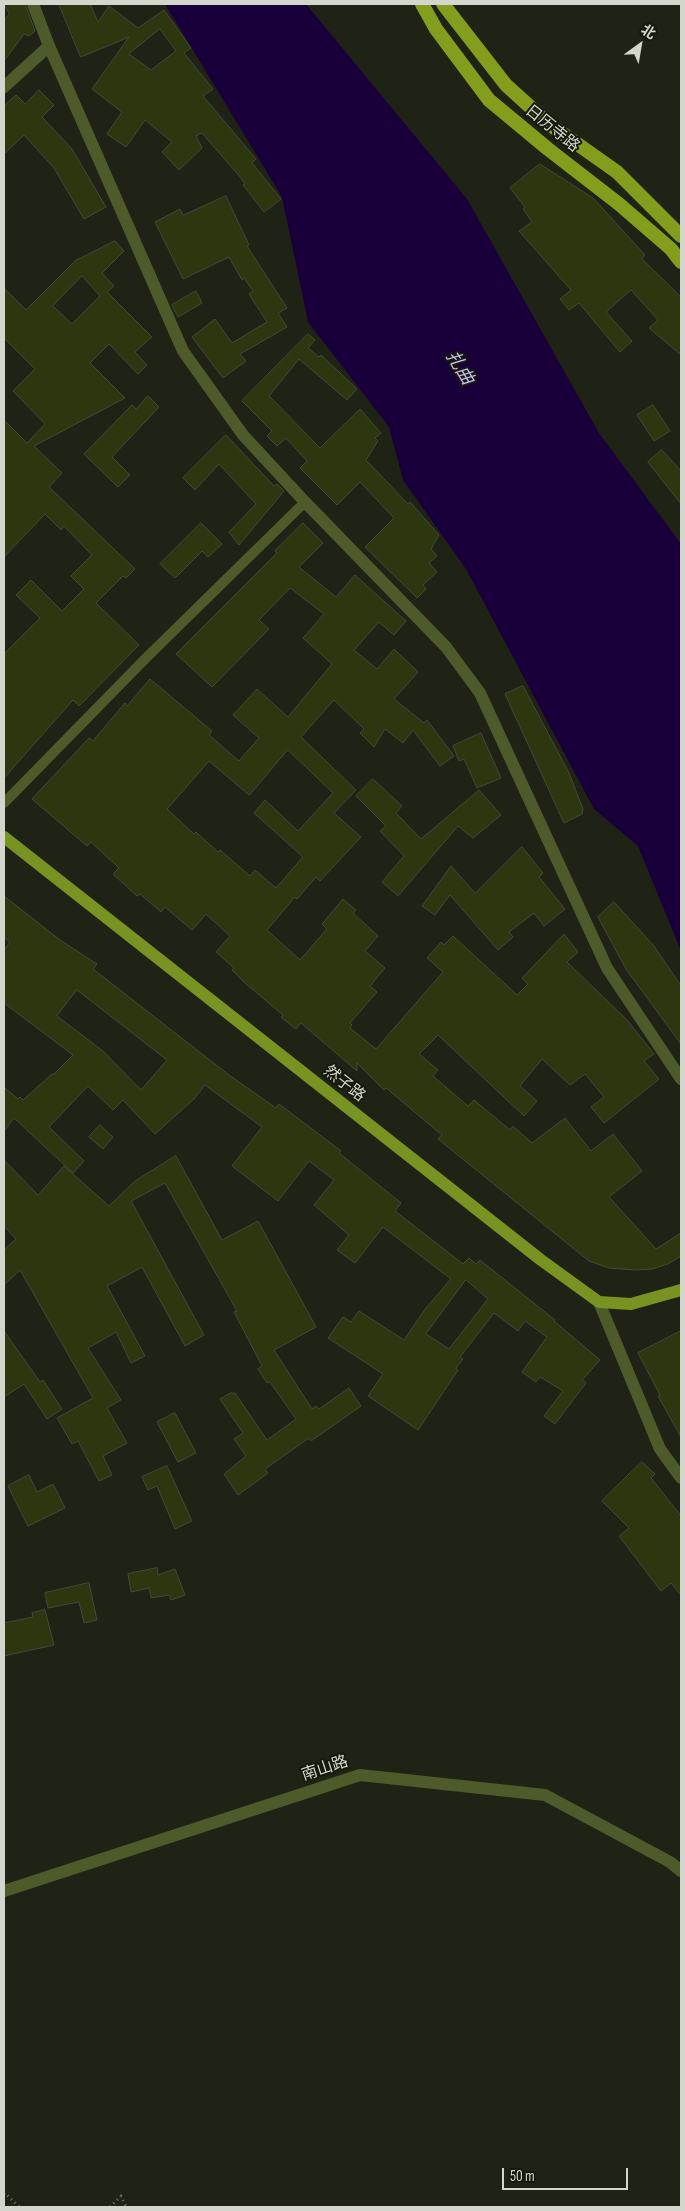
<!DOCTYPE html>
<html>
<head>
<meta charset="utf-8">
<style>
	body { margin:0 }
	#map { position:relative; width:685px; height:2211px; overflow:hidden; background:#1f2315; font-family:"Sofia Sans Condensed","Noto Sans SC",sans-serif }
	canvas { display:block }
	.frame { position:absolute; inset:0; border:5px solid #d3d6cc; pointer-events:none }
	.north { position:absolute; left:615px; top:20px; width:50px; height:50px; -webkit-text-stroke:4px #161a0c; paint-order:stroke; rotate:32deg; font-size:14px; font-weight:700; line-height:20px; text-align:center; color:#d3d6cc }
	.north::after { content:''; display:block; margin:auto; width:18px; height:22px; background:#d3d6cc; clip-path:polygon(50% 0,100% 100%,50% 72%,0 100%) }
	.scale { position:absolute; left:502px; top:2168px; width:126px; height:22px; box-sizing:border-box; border:2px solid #d3d6cc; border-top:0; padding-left:6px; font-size:15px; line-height:18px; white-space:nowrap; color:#d3d6cc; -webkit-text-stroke:4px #161a0c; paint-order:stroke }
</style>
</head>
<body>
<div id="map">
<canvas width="685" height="2211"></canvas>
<div class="frame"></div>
<div class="north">北</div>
<div class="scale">50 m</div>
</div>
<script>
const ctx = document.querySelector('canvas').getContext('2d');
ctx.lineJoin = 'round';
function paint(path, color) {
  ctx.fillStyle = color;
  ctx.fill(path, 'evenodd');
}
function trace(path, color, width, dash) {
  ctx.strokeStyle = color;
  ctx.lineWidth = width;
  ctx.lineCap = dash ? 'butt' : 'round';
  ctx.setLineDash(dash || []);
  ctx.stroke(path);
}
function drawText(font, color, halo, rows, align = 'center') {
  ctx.font = font + ' "Sofia Sans Condensed","Noto Sans SC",sans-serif';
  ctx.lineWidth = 4;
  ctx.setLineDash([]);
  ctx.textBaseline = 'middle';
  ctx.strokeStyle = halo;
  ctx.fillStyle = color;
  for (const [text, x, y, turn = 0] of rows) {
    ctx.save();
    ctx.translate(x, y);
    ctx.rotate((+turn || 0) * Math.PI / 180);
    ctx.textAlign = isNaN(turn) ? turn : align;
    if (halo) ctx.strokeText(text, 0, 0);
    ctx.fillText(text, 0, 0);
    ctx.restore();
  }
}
paint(new Path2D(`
	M165,4H306L467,199L599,433L681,544V951L638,846L594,809L466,569L403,480L389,427L308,322L282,197Z`), '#1a003a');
const building = new Path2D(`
	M4,4H25L35,31L29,36L24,34L4,61V21L9,14Z
	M59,4H90L98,22L109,6L138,28L164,10L191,48L184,53L213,89L203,96L256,159L252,163L281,199L264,212L243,185L245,184L241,178L202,133L196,136L202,148L179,170L162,152L172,142L145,120L126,147L107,134L122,112L92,89L129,37L81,57ZM160,29L176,51L151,70L129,54Z
	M39,90L54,105L42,117L72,149L106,207L84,219L54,168L24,135L4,154V106L16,95L25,104Z
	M540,164L593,198L645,255L642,259L681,297V355L649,328L658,320L631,290L606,312L632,341L620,352L579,303L569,310L560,299L571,290L519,231L532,222L523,209L525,207L510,188Z
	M226,196L249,245L247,246L287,308L278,313L287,327L240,354L246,361L223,378L192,337L215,319L232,343L267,322L249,294L253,291L244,278L242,280L229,257L183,279L155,222L180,209L183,215Z
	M115,241L124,251L102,273L114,286L107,292L152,337L135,352L147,365L138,374L109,344L90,363L125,398L34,446L62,473L49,487L135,569L126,578L123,576L96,603L139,645L79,706L73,700L4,778V654L40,618L16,595L31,580L62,611L84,589L71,576L92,555L64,526L61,530L45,514L4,557V420L27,443L45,424L13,391L35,369L4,338V288L26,310L75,261ZM82,276L100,296L72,324L53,306Z
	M196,291L202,303L178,317L172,305Z
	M308,334L315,340L308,348L319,357L321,355L357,389L347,400L299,359L269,396L320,448L360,409L381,433L375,438L378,441L366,460L408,504L410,502L439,535L431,549L437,556L429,563L437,572L423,585L426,589L417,598L365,547L394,518L360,482L337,505L300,468L307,461L286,438L277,446L267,436L272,431L242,401Z
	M148,396L159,407L112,457L130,475L118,487L84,454L132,405L136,409Z
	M653,405L670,431L654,441L637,415Z
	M226,435L274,486L277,484L284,491L239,545L229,532L256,504L219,464L195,490L183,478Z
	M662,450L681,471V504L648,462Z
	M201,523L222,544L208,557L202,551L175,578L160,564Z
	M303,523L323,543L299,567L336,597L355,575L406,621L394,635L379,622L354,650L377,669L394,649L418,672L394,699L424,723L427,720L454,756L440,766L413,730L403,743L385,729L374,747L360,733L364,729L334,700L301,737L356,790L334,813L361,837L320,881L316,877L297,899L295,897L267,930L300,960L327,929L322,924L343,899L356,910L353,913L378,936L365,951L385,968L370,986L377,992L350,1023L352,1025L350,1028L376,1049L443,972L427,958L441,942L444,945L453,936L517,995L528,984L522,978L564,934L578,952L567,962L627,1020L654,1054L644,1061L659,1079L604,1123L591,1107L604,1097L585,1074L570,1085L542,1059L520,1086L537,1101L524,1116L438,1035L419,1054L438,1070L433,1076L468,1106L474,1100L510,1130L513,1126L532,1143L565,1118L591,1151L613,1134L642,1171L609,1197L656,1249L681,1233V1256L668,1264L652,1269L635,1270L609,1268L589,1261L438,1139L442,1135L386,1088L384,1090L357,1063V1071L301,1023L296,1029L281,1017L283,1015L245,983L232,970L234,968L216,952L230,936L206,914L192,930L165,907L161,912L140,894L137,896L113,874L119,868L91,842L87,846L32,799L89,738L93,741L125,703L127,706L150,679L212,731L209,735L239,761L259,738L233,715L257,689L288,717L332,664L303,638L324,614L290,588L259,620L269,629L212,687L176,654L277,553L275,551ZM288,750L333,793L298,831L265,800L254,813L303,857L276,888L255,870L250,876L220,850L218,852L196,832L194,834L167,809L209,761L249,795Z
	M523,686L569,773L583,809L582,814L564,823L505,694Z
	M481,733L501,778L477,788L464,759L459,761L453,746Z
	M373,779L402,806L396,813L421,839L479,790L501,815L473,838L458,826L398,896L382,882L404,856L380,831L386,826L356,796Z
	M522,847L543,873L539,877L565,909L544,926L534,913L509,932L513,937L498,950L450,895L435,915L422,906L451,866L475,893Z
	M4,896L60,940L97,964L93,969L229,1075L276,1108L279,1104L341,1151L339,1153L401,1203L395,1211L463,1264L469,1258L476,1264L480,1260L555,1320L554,1321L600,1360L582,1380L586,1383L555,1424L544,1416L563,1391L540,1377L536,1382L522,1372L547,1337L525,1321L518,1331L494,1313L460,1357L463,1359L456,1368L458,1370L418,1430L368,1396L383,1374L328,1338L343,1317L351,1322L359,1311L404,1340L426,1308L451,1279L383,1227L355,1263L337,1250L349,1235L314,1205L334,1180L309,1161L278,1201L232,1166L262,1127L205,1085L194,1099L155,1134L123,1100L113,1110L88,1086L49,1127L84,1161L73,1173L14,1118L4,1131V1087L18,1099L20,1097L23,1100L52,1074L53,1075L73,1055L4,1003V950L10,942L4,937ZM77,990L167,1060L141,1090L103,1051L57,1016ZM466,1280L488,1299L449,1349L426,1334Z
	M614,902L654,946L681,986V1044L626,969L598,917Z
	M100,1125L113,1137L103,1149L89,1137Z
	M176,1156L222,1240L258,1221L316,1327L274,1350L312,1409L316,1406L319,1409L349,1388L361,1406L311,1441L309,1438L265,1469L268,1473L238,1495L224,1474L246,1456L234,1439L243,1433L220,1399L230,1393H235L267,1440L296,1419L270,1382L267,1383L258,1369L262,1366L234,1312L237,1311L165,1183L131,1201L204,1335L185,1346L142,1267L107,1286L145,1356L131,1363L116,1332L88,1348L121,1400L107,1408L127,1443L103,1456L112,1475L99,1481L78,1441L72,1444L57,1418L93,1398L20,1270L4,1285V1250L16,1239L4,1226V1160L38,1195L64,1166L109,1206L135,1181Z
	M4,1331L40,1382L43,1380L62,1409L47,1419L24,1384L4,1397Z
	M681,1331V1437L658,1396L660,1395L638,1353Z
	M175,1413L196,1453L178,1462L157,1422Z
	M642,1462L655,1474L651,1478L681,1516V1595L671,1583L661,1591L619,1536L629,1528L602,1501Z
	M167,1466L192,1521L175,1529L157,1486L148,1490L142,1477Z
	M29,1475L37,1492L53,1484L65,1508L28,1526L8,1486Z
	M157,1568L158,1575L175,1569L185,1595L171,1600L169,1595L151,1598L149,1588L131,1592L128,1574Z
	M89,1583L97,1620L84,1623L79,1602L48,1608L45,1593Z
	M45,1610L54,1645L4,1656V1623L33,1617L32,1613Z`);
paint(building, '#2c3710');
trace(building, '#44493a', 1);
trace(new Path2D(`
	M4,2194L5,2193L19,2207
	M110,2207L121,2196L126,2207`), '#787b6f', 3, [1, 4]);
trace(new Path2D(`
	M4,803L146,658L305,502`), '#4d5b2a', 10);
trace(new Path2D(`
	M4,87L49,46`), '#4d5b2a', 12);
trace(new Path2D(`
	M33,4L49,46L183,351L243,435L305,502L446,647L480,693L607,968L681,1079
	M599,1302L660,1449L681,1478
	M4,1891L360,1775L545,1795L670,1862L681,1871`), '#4d5b2a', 12);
trace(new Path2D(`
	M4,837L541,1260L599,1302L631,1304L681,1290`), '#799322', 12);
trace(new Path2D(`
	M422,4L436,29L489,100L548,149L619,204L671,249L681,262
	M443,4L506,85L549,124L617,172L681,236`), '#829e1c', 14);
drawText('16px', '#d3d6cc', '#161a0c', [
	["日历寺路",552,129,39],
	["然子路",344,1084,38],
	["南山路",325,1769,-18]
]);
drawText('italic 18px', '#cabcf5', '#161a0c', [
	["扎曲",459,368,59]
]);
</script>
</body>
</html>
